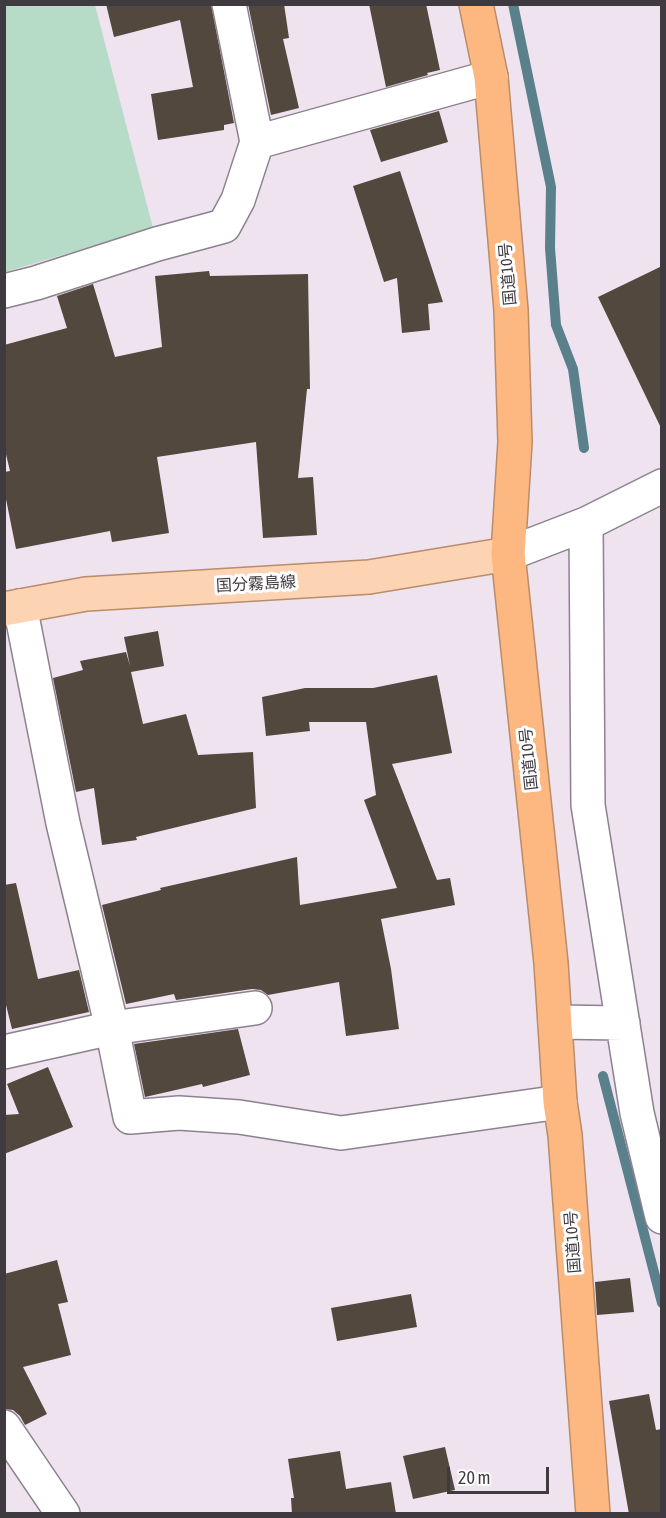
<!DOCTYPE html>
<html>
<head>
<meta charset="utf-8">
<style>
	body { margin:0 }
	#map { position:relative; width:666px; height:1518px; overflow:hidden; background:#efe3f0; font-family:"Asap Condensed",sans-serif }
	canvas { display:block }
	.frame { position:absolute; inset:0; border:6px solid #3f3a3f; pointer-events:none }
	.scale { position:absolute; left:447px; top:1467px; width:102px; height:27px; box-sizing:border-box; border:3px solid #3f3a3f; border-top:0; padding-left:8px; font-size:18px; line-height:21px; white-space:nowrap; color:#3f3a3f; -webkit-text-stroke:4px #fff; paint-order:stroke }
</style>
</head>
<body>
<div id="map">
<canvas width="666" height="1518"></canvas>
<div class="frame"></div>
<div class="scale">20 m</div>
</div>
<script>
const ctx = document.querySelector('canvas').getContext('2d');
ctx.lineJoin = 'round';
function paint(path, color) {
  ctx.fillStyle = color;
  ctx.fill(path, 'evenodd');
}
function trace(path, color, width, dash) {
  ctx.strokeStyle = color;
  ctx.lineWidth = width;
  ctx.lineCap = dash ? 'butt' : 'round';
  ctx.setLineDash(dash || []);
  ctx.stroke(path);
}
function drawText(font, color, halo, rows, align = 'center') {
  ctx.font = font + ' "Asap Condensed","Noto Sans JP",sans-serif';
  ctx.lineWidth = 6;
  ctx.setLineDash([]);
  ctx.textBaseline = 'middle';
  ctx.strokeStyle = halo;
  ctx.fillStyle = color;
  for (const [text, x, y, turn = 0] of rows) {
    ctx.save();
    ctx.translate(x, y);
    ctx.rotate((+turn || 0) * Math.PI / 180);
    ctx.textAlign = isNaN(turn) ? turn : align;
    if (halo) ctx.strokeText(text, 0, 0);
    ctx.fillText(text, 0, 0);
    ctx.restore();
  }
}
paint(new Path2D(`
	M5,5H95L153,228L5,272Z`), '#b6dcc7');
trace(new Path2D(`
	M513,4L551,187L550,248L556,325L573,369L584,448
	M603,1076L662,1303`), '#5a818b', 10);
paint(new Path2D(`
	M106,4H211L234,123L224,125V130L158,140L151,94L193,87L180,20L114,37Z
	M248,4H284L289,38L283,39L299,108L271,115Z
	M369,4H426L440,70L427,73L428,75L386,87Z
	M439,111L448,142L381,162L370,130Z
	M400,171L443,302L428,304L430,330L402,333L397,278L384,282L353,186Z
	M662,266V430L598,297Z
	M209,271L210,276L308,274L310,389H307L298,478L313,477L317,535L263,538L256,442L157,457L169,533L112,542L110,531L16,549L4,489V472L10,471L4,446V345L67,328L57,296L93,284L115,357L162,347L155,276Z
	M158,631L164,666L131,672L143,724L186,714L198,755L253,752L256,808L136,837L137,840L102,845L94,788L76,792L53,678L83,670L80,661L126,652L130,666L124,637Z
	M437,675L452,753L392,764L437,880L450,878L455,905L381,919L391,969L399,1029L346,1036L339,982L268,995L261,990L252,989L176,1000L174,994L126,1004L102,905L161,890L160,888L297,857L300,905L397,888L364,800L376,795L366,722H309L310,731L266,736L262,697L305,688H373Z
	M16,883L38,979L79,970L89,1012L12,1029L4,997V885Z
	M238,1029L250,1075L203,1087L202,1084L145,1097L134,1044Z
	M48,1067L73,1127L4,1154V1115L19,1114L7,1084Z
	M57,1260L68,1302L58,1304L71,1355L23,1367L47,1414L25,1425L20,1416L13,1410L4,1409V1274Z
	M630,1278L634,1312L597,1315L595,1282Z
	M411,1294L417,1327L337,1341L331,1308Z
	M649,1394L656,1430L662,1429V1514H629L609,1401Z
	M445,1447L455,1490L413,1499L403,1456Z
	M340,1451L346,1489L391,1482L396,1514H292L291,1498H294L288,1459Z`), '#52483d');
const street = new Path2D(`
	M229,4L257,142L491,77
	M4,291L36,283L157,244L224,226L238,200L257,142
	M586,524L588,805L637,1113L662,1217
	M508,554L586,524L662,486
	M20,606L63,823L112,1028L130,1117L179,1113L239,1117L341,1133L560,1102
	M555,1022L623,1023
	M4,1052L112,1028L255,1008
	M4,1427L63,1514`);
const primary = new Path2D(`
	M4,609L86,594L369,577L508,554`);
const highway = new Path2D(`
	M476,4L491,77L511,310L515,442L508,554L551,963L560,1102L565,1135L593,1514`);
trace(street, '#8c828e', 36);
trace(primary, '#ba8c69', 36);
trace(highway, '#ba8c69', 36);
trace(street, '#fff', 33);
trace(primary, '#fdd4b3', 33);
trace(highway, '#fcb880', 33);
drawText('16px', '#3f3a3f', '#fff', [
	["国道10号",508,274,-95],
	["国分霧島線",256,584,-3],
	["国道10号",529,759,-96],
	["国道10号",573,1242,-94]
]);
</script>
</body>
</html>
